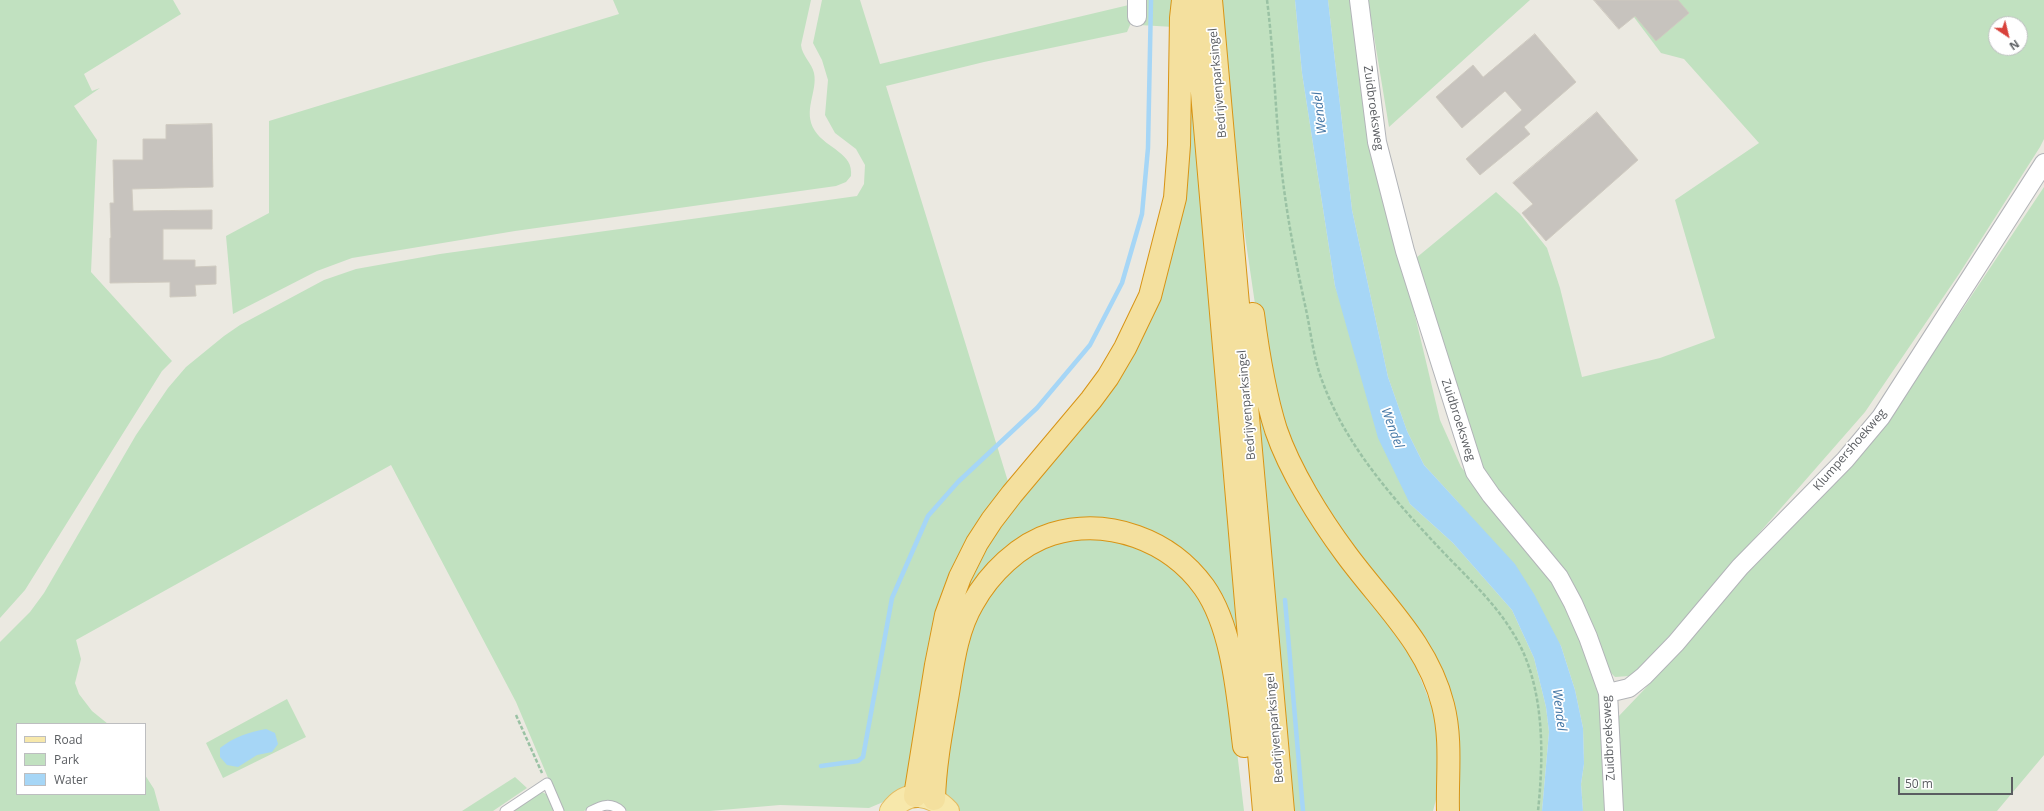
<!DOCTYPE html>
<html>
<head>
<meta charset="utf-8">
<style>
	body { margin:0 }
	#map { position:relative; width:2044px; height:811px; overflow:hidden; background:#ebe9e1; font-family:"Open Sans",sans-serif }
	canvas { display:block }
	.legend { position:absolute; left:16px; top:723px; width:130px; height:72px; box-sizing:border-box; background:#fff; border:1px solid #bdbec0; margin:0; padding:5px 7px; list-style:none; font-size:12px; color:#5a5d61 }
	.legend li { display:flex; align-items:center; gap:8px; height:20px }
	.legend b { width:20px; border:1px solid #bdbec0 }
	.north { position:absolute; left:1988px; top:16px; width:40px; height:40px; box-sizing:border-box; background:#fff; border:1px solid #bdbec0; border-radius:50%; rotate:145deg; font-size:11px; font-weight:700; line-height:16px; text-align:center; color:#5a5d61 }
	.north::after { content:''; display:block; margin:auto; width:14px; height:18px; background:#d8423b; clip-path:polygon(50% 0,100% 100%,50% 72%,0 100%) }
	.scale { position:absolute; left:1898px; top:777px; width:115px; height:18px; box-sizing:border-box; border:2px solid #5a5d61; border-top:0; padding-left:5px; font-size:12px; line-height:14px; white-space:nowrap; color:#5a5d61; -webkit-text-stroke:3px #fff; paint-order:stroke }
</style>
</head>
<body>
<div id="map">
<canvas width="2044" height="811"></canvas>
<ul class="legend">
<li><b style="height:5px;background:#f7e8ab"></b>Road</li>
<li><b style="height:11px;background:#c1e1c0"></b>Park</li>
<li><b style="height:11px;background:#a6d6f6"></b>Water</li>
</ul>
<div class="north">N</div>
<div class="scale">50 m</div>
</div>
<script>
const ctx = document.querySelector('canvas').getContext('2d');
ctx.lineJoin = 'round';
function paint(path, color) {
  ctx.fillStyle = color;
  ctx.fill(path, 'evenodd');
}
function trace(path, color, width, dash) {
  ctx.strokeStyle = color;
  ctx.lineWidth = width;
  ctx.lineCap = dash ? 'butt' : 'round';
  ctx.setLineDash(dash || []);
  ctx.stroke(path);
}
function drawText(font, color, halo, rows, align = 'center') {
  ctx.font = font + ' "Open Sans",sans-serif';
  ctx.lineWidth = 3.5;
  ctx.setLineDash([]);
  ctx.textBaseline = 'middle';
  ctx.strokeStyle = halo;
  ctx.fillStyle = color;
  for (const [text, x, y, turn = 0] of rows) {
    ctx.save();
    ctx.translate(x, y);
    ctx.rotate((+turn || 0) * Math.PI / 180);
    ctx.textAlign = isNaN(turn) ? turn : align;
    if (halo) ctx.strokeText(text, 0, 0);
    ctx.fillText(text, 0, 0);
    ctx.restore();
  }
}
paint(new Path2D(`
	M0,0H173L181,14L84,74L92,91L100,88L74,106L97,140L91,272L172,361L162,371L25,590L0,618Z
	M613,0H811L801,45C802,56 812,63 814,73C818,92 802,111 815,131C827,149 854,153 851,176L846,182L836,186L515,231L352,258L317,271L233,314L226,236L269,213V121L619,14Z
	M822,0H860L880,64L1133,4L1134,16L1127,32L984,62L886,86L1010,488L988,516L909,785L895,797L869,808L780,805L710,811H627L618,803L607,800L596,803L584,811H562L516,702L391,465L76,640L81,659L75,683L79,694L92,711L108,724H17V794H145V775L154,789L160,811H0V642L30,612L44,593L136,435L168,388L186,367L224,336L240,325L324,280L356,269L440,254L857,196L864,184L865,165L856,149L835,133L825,115L828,80L822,60L813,43Z
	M1140,0H1174V27L1139,25Z
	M1221,0H1295L1302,73L1335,286L1410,504L1453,543L1512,610L1534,658L1546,707L1549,732L1542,811H1456L1460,754L1451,706L1326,513L1284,428L1255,304L1243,222Z
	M1328,0H1354L1400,253L1440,420L1461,467L1554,580L1596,673L1602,709L1609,811H1583L1581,784L1584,764L1583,728L1575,690L1561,646L1457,501L1424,465L1407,431L1388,377L1352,210Z
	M1368,0H1530L1389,127Z
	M1621,0H2044V139L2040,147L1959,274L1865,412L1642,667L1629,676L1615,677L1607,669L1600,653L1477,465L1416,258L1496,192L1520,214L1547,248L1560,288L1582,377L1660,358L1715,338L1675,200L1759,143L1684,59L1661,53ZM1996,24H2020V48H1996Z
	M1189,40L1246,704L1230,629L1140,531L1019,544L937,684L964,579L1149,308Z
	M2044,187V755L1997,811H1620L1618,717L1658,675L1910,383L1958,316Z
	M1248,348L1269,429L1286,482L1312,525L1385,620L1414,662L1433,710L1441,754L1438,792L1433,811H1288Z
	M1101,535L1162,556L1197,592L1215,628L1229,683L1244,811H955L942,791L964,646L995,579L1051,541Z
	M287,699L306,737L223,778L206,743Z
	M515,777L527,788L493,811H462Z
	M542,792L550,796L557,811H508Z`), '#c1e1c0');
paint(new Path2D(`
	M1295,0H1328L1352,210L1388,377L1407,431L1424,465L1515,564L1534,594L1561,646L1575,690L1583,728L1584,764L1581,784L1583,811H1542L1549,732L1546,707L1534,658L1512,610L1453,543L1410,504L1378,438L1335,286L1302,73Z
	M266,729L275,733L278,744L272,752L257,755L238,767L227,765L220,757V748C234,737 249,732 266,729Z`), '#a6d6f6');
trace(new Path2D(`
	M1285,600L1303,811
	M821,766L858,761L863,757L892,598L928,516L958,482L1037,408L1090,345L1122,283L1142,214L1148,148L1151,0`), '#a6d6f6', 4.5);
const building = new Path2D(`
	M1594,0H1678L1689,13L1656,41L1635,16L1619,29Z
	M1535,34L1576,82L1524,127L1530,134L1480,175L1466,159L1522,110L1505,91L1462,128L1436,97L1473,65L1483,77Z
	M1597,112L1638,160L1546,241L1522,213L1533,204L1513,183Z
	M212,124L213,187L132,189L133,211L212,210V229H163V260H195V267L216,266V284L195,285L196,296L170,297V282L110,283V238H111L110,203H114L113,160H143V139H166V125Z`);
paint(building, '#c7c3be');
trace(building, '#cfcac0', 1);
const service = new Path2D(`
	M505,811L547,783L559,811
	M591,811C602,805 611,802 621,811`);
const minor = new Path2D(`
	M1137,0V17
	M1359,0L1377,142L1405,251L1475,472L1491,495L1559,577L1573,603L1588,637L1608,693L1614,811
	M1608,693L1629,688L1644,676L1676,643L1740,567L1845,460L1881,417L2044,163`);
const primary = new Path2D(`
	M891,811C907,789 931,793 948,811`);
const trunk = new Path2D(`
	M1194,0L1264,811
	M1211,0L1283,811
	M1253,314C1258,353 1264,392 1276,430C1290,471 1320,519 1346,554C1382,603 1428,644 1443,705C1452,740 1447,776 1448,811
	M915,796L936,665L946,615L960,577L977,543L992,520L1012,494L1091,400L1108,377L1125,348L1150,296L1175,198L1179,145L1181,18L1183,0
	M934,799C935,763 942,728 948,693C953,662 957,630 973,603C989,574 1019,544 1052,534C1108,517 1170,540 1204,587C1233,628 1238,697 1244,746`);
trace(service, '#b2b4b8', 11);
trace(minor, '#b2b4b8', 20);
trace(primary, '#e3bb62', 24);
trace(trunk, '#d89415', 24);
trace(new Path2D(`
	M1267,0C1274,54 1275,110 1281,164C1286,212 1295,258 1305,305C1311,331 1313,358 1323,383C1347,448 1396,502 1443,552C1468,578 1495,603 1513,633C1545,684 1544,754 1538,811
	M516,715L542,773`), '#9ac2a4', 2.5, [4, 2]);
trace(service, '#fff', 9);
trace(minor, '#fff', 18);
trace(primary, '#f7e8ab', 22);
trace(trunk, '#f4e09e', 22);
drawText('12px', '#5a5d61', '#fff', [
	["Bedrijvenparksingel",1218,83,-95],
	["Zuidbroeksweg",1373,108,82],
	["Bedrijvenparksingel",1247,405,-95],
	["Zuidbroeksweg",1458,420,72],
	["Klumpershoekweg",1850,450,-49],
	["Bedrijvenparksingel",1275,728,-95],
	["Zuidbroeksweg",1609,738,-93]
]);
drawText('italic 13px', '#4678a6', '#fff', [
	["Wendel",1320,113,-97],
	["Wendel",1392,428,70],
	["Wendel",1559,710,83]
]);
</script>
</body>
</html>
